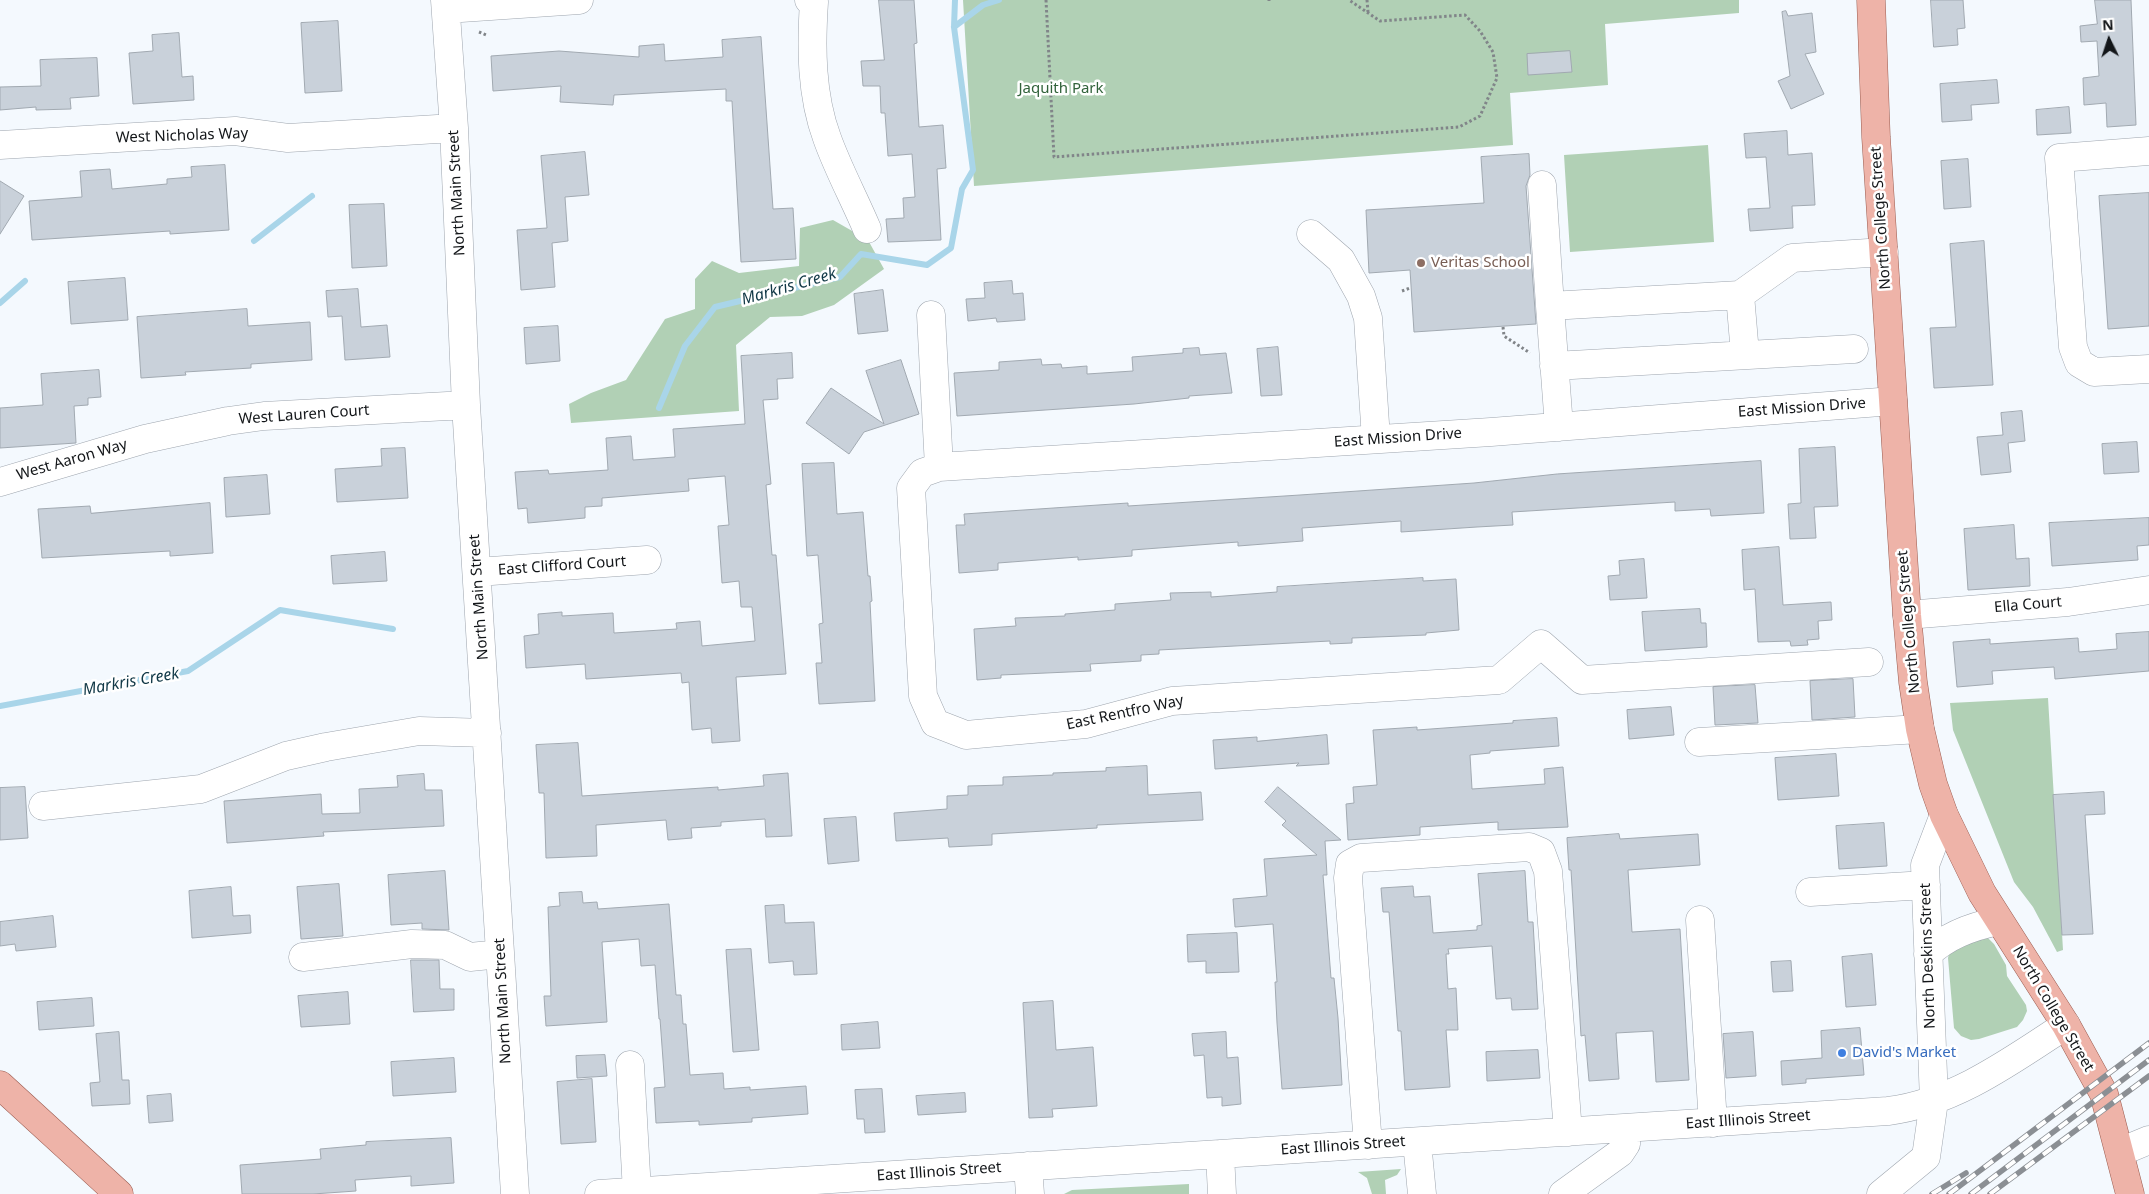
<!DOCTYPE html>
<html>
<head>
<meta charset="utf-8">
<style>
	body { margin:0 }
	#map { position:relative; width:2149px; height:1194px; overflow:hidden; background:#f4f9fe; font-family:"Noto Sans",sans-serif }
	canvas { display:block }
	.north { position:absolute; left:2084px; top:15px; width:50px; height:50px; -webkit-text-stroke:4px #fff; paint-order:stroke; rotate:356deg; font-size:14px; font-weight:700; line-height:20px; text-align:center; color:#131619 }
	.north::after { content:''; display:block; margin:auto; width:18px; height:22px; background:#131619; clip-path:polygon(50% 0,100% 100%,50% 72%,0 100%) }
</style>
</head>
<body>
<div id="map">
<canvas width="2149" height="1194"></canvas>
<div class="north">N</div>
</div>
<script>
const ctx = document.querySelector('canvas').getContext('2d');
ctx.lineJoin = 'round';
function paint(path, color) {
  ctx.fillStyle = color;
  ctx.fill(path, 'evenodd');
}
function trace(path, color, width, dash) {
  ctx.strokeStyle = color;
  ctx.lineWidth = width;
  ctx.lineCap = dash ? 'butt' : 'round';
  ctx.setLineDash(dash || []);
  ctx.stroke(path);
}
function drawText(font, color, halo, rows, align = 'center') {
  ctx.font = font + ' "Noto Sans",sans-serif';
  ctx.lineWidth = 5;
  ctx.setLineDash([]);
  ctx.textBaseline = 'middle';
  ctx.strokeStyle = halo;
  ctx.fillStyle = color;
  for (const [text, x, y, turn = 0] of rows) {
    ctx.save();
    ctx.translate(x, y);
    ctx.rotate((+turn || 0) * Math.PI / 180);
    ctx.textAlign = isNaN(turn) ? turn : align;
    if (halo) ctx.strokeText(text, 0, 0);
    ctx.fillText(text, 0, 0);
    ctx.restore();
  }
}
paint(new Path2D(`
	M963,0H1739V13L1605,24L1608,85L1510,93L1513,145L974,186Z
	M1708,145L1714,242L1570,252L1564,155Z
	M833,220L868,240L884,269L834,305L802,316L770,317L736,345L739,411L571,423L569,404L591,393L626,380L665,319L695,309V279L712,261L739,273L799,266L800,228Z
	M2048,698L2063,950L2057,952L2033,907L2014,882L1953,730L1950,703Z
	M1988,938L1994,944L2006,965L2007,976L2026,1005L2027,1011L2023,1020L2017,1027L1979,1039L1971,1040L1961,1036L1954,1028L1948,958L1950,950L1954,947Z
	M1401,1169L1397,1175L1385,1180L1386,1194H1372L1367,1178L1358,1172Z
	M1189,1184V1194H1064L1072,1190Z`), '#b1d0b5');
trace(new Path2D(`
	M954,27L983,5L999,0
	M254,241L312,196
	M0,303L25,281
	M659,408L685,346L715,307L840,277L861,254L927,265L951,248L962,189L973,170L954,27L955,0
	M0,706L188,671L280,610L393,629`), '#a9d5e9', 6);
const building = new Path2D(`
	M879,0H914L917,43L914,44L919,127L943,125L946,168L937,169L941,240L888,242L886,219L904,218L903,198L915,197L912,154L888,156L885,113H881L880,86H863L861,61L884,60Z
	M1931,0H1963L1965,28L1957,29L1958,45L1934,47Z
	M2095,0H2131L2136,125L2107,127L2106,103L2084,105L2083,78L2099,76L2097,41L2081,42L2080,26L2097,24Z
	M1786,11L1788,16L1812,13L1816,52L1805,54L1824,94L1791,109L1778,81L1790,76L1782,12Z
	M338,21L342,91L305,93L301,23Z
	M179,33L182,77L193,76L194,100L133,104L129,53L153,51L152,35Z
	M761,37L773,209L793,208L796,259L741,262L732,101H726V89L614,95L613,105L560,102L561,86L493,91L491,56L559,51L639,57V46L664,44L665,61L723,57L722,40Z
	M1570,51L1572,72L1528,75L1527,54Z
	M97,58L99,96L70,98L71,109L36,110V107L0,110V87L41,86L40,60Z
	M1997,80L1999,103L1971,105L1972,120L1942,122L1940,84Z
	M2069,107L2071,133L2037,135L2036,110Z
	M1787,131L1788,155L1812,153L1815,205L1792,206L1793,228L1750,231L1748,209L1770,208L1766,157L1746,158L1744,134Z
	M585,152L589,195L565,197L568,241L552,243L555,287L521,290L517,230L547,228L541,156Z
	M1529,154L1530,175L1526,186L1536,324L1414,332L1410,270L1369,273L1366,210L1484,203L1481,157Z
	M1968,159L1971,207L1944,209L1941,161Z
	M225,165L229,230L170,234V231L32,240L29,201L82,197L80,171L110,169L112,189L167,184V179L192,177L191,167Z
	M0,181L24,196L0,234Z
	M2149,193V326L2108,329L2099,196Z
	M384,204L387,266L352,268L349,205Z
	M1984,241L1993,385L1934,388L1930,328L1956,327L1950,244Z
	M125,278L128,320L71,324L68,282Z
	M1012,281L1013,294L1023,293L1025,320L997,322L996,318L968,321L966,299L985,298L984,283Z
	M358,289L361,327L387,325L390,357L345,360L342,316L328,317L326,291Z
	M883,290L888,331L858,334L854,294Z
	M247,309L248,326L310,322L312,360L251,364V368L185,372L186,375L141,378L137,317Z
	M558,326L560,361L526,364L524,328Z
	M1278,347L1282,395L1261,396L1257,349Z
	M1199,348L1200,355L1226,353L1232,393L1189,396V398L1134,404L957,416L954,373L999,370V362L1041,359L1042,365L1061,364L1062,368L1087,366V374L1133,371L1132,357L1183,353V349Z
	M792,353L793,378L777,379L778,399L763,400L771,484L766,485L772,555H776L786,674L736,677L740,741L712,743L711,728L692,730L689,682L682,683L681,673L586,679L585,664L526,668L524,636L539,634L538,614L562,612V616L613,613L614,633L677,629L676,623L700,621L702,646L755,641L752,607H741L739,581L722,583L718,526L729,525L725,476L688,479L689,491L602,498V506L585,507V518L528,523L527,508L518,509L515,472L548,470L549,474L608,470L606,438L631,436L633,460L675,457L673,429L745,424L741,356Z
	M901,360L919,414L864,432L849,454L806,423L831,388L884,424L866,371Z
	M99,370L101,397L88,398V405L74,406L76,443L0,448V408L43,405L41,374Z
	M2022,411L2025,441L2008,443L2011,472L1981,475L1977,437L2003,435L2001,413Z
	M2137,442L2139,472L2104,474L2102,444Z
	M1835,447L1838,506L1814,507L1816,538L1790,539L1788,504L1801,503L1799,449Z
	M405,448L408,498L337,502L335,469L382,466L381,449Z
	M1761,461L1764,513L1711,516L1710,509L1675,511V502L1512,512L1513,525L1477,527L1401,532V521L1302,528L1303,541L1238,546V542L1132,550V556L1078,560V557L998,563V570L959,573L956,525H965L964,514L1128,503V506L1300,495L1474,483L1557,474Z
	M834,463L837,514L863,512L868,576H870L872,601L870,602L875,701L819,704L816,663H822L819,624L823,623L818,555L807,556L802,464Z
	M267,475L270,514L226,517L224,478Z
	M210,503L213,553L170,556V551L42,558L38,509L90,506L91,513Z
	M2149,518V545L2137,546L2138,560L2052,566L2049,523Z
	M2014,525L2016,559L2029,558L2030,586L1968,590L1964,529Z
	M1779,547L1783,605L1831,602L1832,620L1818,621L1819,639L1807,640L1808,645L1791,646L1790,641L1758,642L1755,589L1744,590L1742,550Z
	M385,552L387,581L333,584L331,556Z
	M1644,559L1647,598L1610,600L1608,576L1620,575L1619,561Z
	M1423,578V581L1456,579L1459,630L1426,633V635L1352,638V643L1330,644V641L1159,650V654L1141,655V661L1090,664L1091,671L1001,675V678L977,680L974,629L1016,626L1015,618L1065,616V614L1115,610V604L1171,600L1170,593L1211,592V597L1277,592V587Z
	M1700,609L1701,623H1706L1707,647L1645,651L1642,612Z
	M2149,632V671L2055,679L2054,667L1992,671L1993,684L1957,687L1953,642L1990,639V644L2078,638L2079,652L2117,649L2116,634Z
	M1853,679L1855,717L1812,720L1810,681Z
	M1755,685L1758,723L1715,725L1713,687Z
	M1671,707L1674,735L1629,739L1627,710Z
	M1557,718L1559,746L1490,751V753L1470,755L1472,789L1545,784L1544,769L1563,767L1568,827L1498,830V822L1420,827V835L1348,840L1346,804L1354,803L1353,787L1377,785L1373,730L1417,727V730L1513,723V721Z
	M1327,735L1329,764L1296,766L1299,763L1215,769L1213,740L1257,737V741Z
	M578,743L582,796L718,787V790L764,786L763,775L788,773L792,836L766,837L765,819L721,822V826L691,828L692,838L668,840L666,820L596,825L597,856L546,858L544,793H539L536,745Z
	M1836,754L1839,796L1778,800L1775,758Z
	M1147,766L1148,795L1201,792L1203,820L1097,825V828L992,834V845L949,847L948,838L896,841L894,813L947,809V796L968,795V786L1003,785V777L1053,775V773L1106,771V768Z
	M424,774L425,790H442L444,826L323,832L324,836L227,843L224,801L321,794L322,814L360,813L359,789L398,787L397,776Z
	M25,787L28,838L0,840V788Z
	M1278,787L1341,840L1325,841L1327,875H1323L1331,978H1334L1338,1018L1342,1085L1282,1089L1277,1023L1275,982H1277L1273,924L1235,927L1233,899L1267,896L1264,859L1317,855L1282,825L1286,821L1265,802Z
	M2104,792L2105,814L2085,815L2093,934L2062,935L2053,795Z
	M856,817L859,861L828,864L824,819Z
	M1884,823L1887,866L1839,869L1836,826Z
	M1619,834L1620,839L1698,834L1700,865L1628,870L1632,932L1680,929L1689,1080L1656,1082L1653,1031L1616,1033L1619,1079L1589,1081L1585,1035L1581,1036L1571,870H1569L1567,838Z
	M445,871L449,930L422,929V923L391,925L388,875Z
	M1525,871L1528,922H1533L1538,1009L1512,1010L1511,998L1496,999L1492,946L1448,949L1449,954H1446L1448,989L1456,988L1458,1030H1446L1450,1087L1405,1090L1401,1031H1398L1389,912H1383L1381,888L1413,886L1414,897L1430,896L1433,933L1477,930V926L1482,925L1478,874Z
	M339,884L343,936L301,939L297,887Z
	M231,887L233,916L250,915L251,933L192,938L189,891Z
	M582,892L583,903L597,902L598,909L669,904L676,995H681L683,1024H686L690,1075L723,1073L724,1089L750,1087V1090L806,1086L808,1114L752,1118V1122L699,1125V1121L656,1123L654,1088L665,1087L660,1019H659L655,965L641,966L639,939L602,942L607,1022L546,1026L544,996H551L548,907L560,906L559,893Z
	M784,905L785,923L814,922L817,974L794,975L793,961L769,963L765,906Z
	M53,916L56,947L16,951L15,944L0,946V922Z
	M1237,933L1239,972L1206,973V961L1188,962L1187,935Z
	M751,949L759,1050L733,1052L726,950Z
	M1872,954L1876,1005L1846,1007L1842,957Z
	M411,960H439L440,989H454V1010L414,1012Z
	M1791,961L1793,991L1773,992L1771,962Z
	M348,992L350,1024L301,1027L298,996Z
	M92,998L94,1026L39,1030L37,1002Z
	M1053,1001L1056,1050L1093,1047L1097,1106L1052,1109L1053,1117L1029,1118L1023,1003Z
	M878,1022L880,1048L842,1050L841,1025Z
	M1860,1028L1864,1075L1806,1079V1083L1782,1085L1781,1061L1822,1058L1821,1031Z
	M119,1032L122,1080H129L130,1104L92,1106L90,1083L100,1082L96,1034Z
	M1226,1032L1227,1058L1238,1057L1241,1104L1222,1106V1097L1207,1098L1204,1055L1194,1056L1192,1034Z
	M1753,1032L1756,1076L1726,1078L1723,1034Z
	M1538,1050L1540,1078L1487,1081L1486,1052Z
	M605,1055L607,1076L577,1078L576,1056Z
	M454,1058L456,1092L393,1096L391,1062Z
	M592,1079L596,1142L561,1144L557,1082Z
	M882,1089L885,1132L865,1133L864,1119H857L855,1090Z
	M965,1093L966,1112L918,1115L916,1096Z
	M171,1094L173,1121L149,1123L147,1096Z
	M451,1138L454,1183L411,1186V1176L355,1180L356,1191L313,1194H242L240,1165L321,1159L320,1149L366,1145V1142Z`);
paint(building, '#c9d1da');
trace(building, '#a1a9b1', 1);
const minor = new Path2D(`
	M445,0L454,128L466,405L515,1194
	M809,0L814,2C811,47 811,95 827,138C838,169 854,198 867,229
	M446,9L579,0
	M0,145L235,131L288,138L454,128
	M2149,151L2059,158L2073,347L2079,363L2094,372L2149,369
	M1542,185L1550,306
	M1311,234L1341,260L1361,296L1368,318L1376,439
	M1740,295L1745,354
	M931,315L939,467
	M1554,366L1854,349
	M1559,427L1550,306L1740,295L1792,258L1884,252
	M0,482L145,439L228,421L264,416L466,405
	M477,572L647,560
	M1907,615L2068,602L2149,590
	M1869,662L1582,680L1541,644L1499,680L1172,701L1086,724L966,735L935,723L923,696L911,488L922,473L939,467L1491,432L1893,401
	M1699,742L1920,729
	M43,806L201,789L286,756L326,747L419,731L487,733
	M1810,892L1926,885
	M1700,920L1713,1123
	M1928,954C1947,935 1973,926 1999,921
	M303,957L412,944L445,945L470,957L500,954
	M630,1065L637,1192
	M1417,1142L1422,1194
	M1368,1145L1348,878L1350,864L1361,858L1529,847L1541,852L1548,871L1568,1132
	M2120,1152L2149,1140
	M1220,1154L1222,1194
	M1028,1166L1030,1194
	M599,1194L1888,1111C1954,1103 2011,1061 2066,1025
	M1563,1194L1620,1153L1626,1144L1627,1128
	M1881,1194L1926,1157L1934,1101L1925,865L1944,815`);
const major = new Path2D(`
	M1871,0L1876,137L1907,615L1913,682L1920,729L1933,784L1944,815L1982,893L2066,1025L2104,1094L2130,1194
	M0,1085L119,1194`);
trace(minor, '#9ea5ae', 29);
trace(major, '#9a5c50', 29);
trace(new Path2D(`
	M1046,0L1054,157L1459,127L1480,116L1497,78L1493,52L1480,31L1465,15L1380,21L1349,0
	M1269,0V1
	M1367,0L1368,12
	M479,32L486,35
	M1402,291L1410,288
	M1503,327L1504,336L1530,353`), '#818589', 3, [2.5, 2.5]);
trace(minor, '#fff', 28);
trace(major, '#eeb3a8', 28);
const rail = new Path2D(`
	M1932,1194L1966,1173
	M1949,1194L2149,1043
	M1971,1194L2149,1060
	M1990,1194L2149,1076`);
trace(rail, '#8b8f94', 5.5);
trace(rail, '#fff', 4, [11]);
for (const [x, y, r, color] of [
	[1421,263,5,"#8d6e63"],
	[1842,1053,5,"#3f7fe0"]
]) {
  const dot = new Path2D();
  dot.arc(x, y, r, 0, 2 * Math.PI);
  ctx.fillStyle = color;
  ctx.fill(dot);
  trace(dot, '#fff', 2);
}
drawText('15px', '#32633b', '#fff', [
	["Jaquith Park",1061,89]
]);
drawText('15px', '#131619', '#fff', [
	["West Nicholas Way",182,136,-2],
	["North Main Street",457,193,-93],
	["North College Street",1881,218,-94],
	["East Mission Drive",1802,408,-4],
	["West Lauren Court",304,415,-4],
	["East Mission Drive",1398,438,-4],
	["West Aaron Way",72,460,-16],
	["East Clifford Court",562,566,-4],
	["North Main Street",479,597,-94],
	["Ella Court",2028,605,-5],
	["North College Street",1909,622,-95],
	["East Rentfro Way",1125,713,-12],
	["North Deskins Street",1928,956,-92],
	["North Main Street",503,1001,-93],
	["North College Street",2053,1009,59],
	["East Illinois Street",1748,1120,-4],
	["East Illinois Street",1343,1146,-4],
	["East Illinois Street",939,1172,-4]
]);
drawText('15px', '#785e54', '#fff', [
	["Veritas School",1431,263]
], 'left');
drawText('15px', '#366cbe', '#fff', [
	["David's Market",1852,1053]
], 'left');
drawText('italic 16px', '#113846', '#fff', [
	["Markris Creek",789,287,-16],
	["Markris Creek",131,682,-10]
]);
</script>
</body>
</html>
